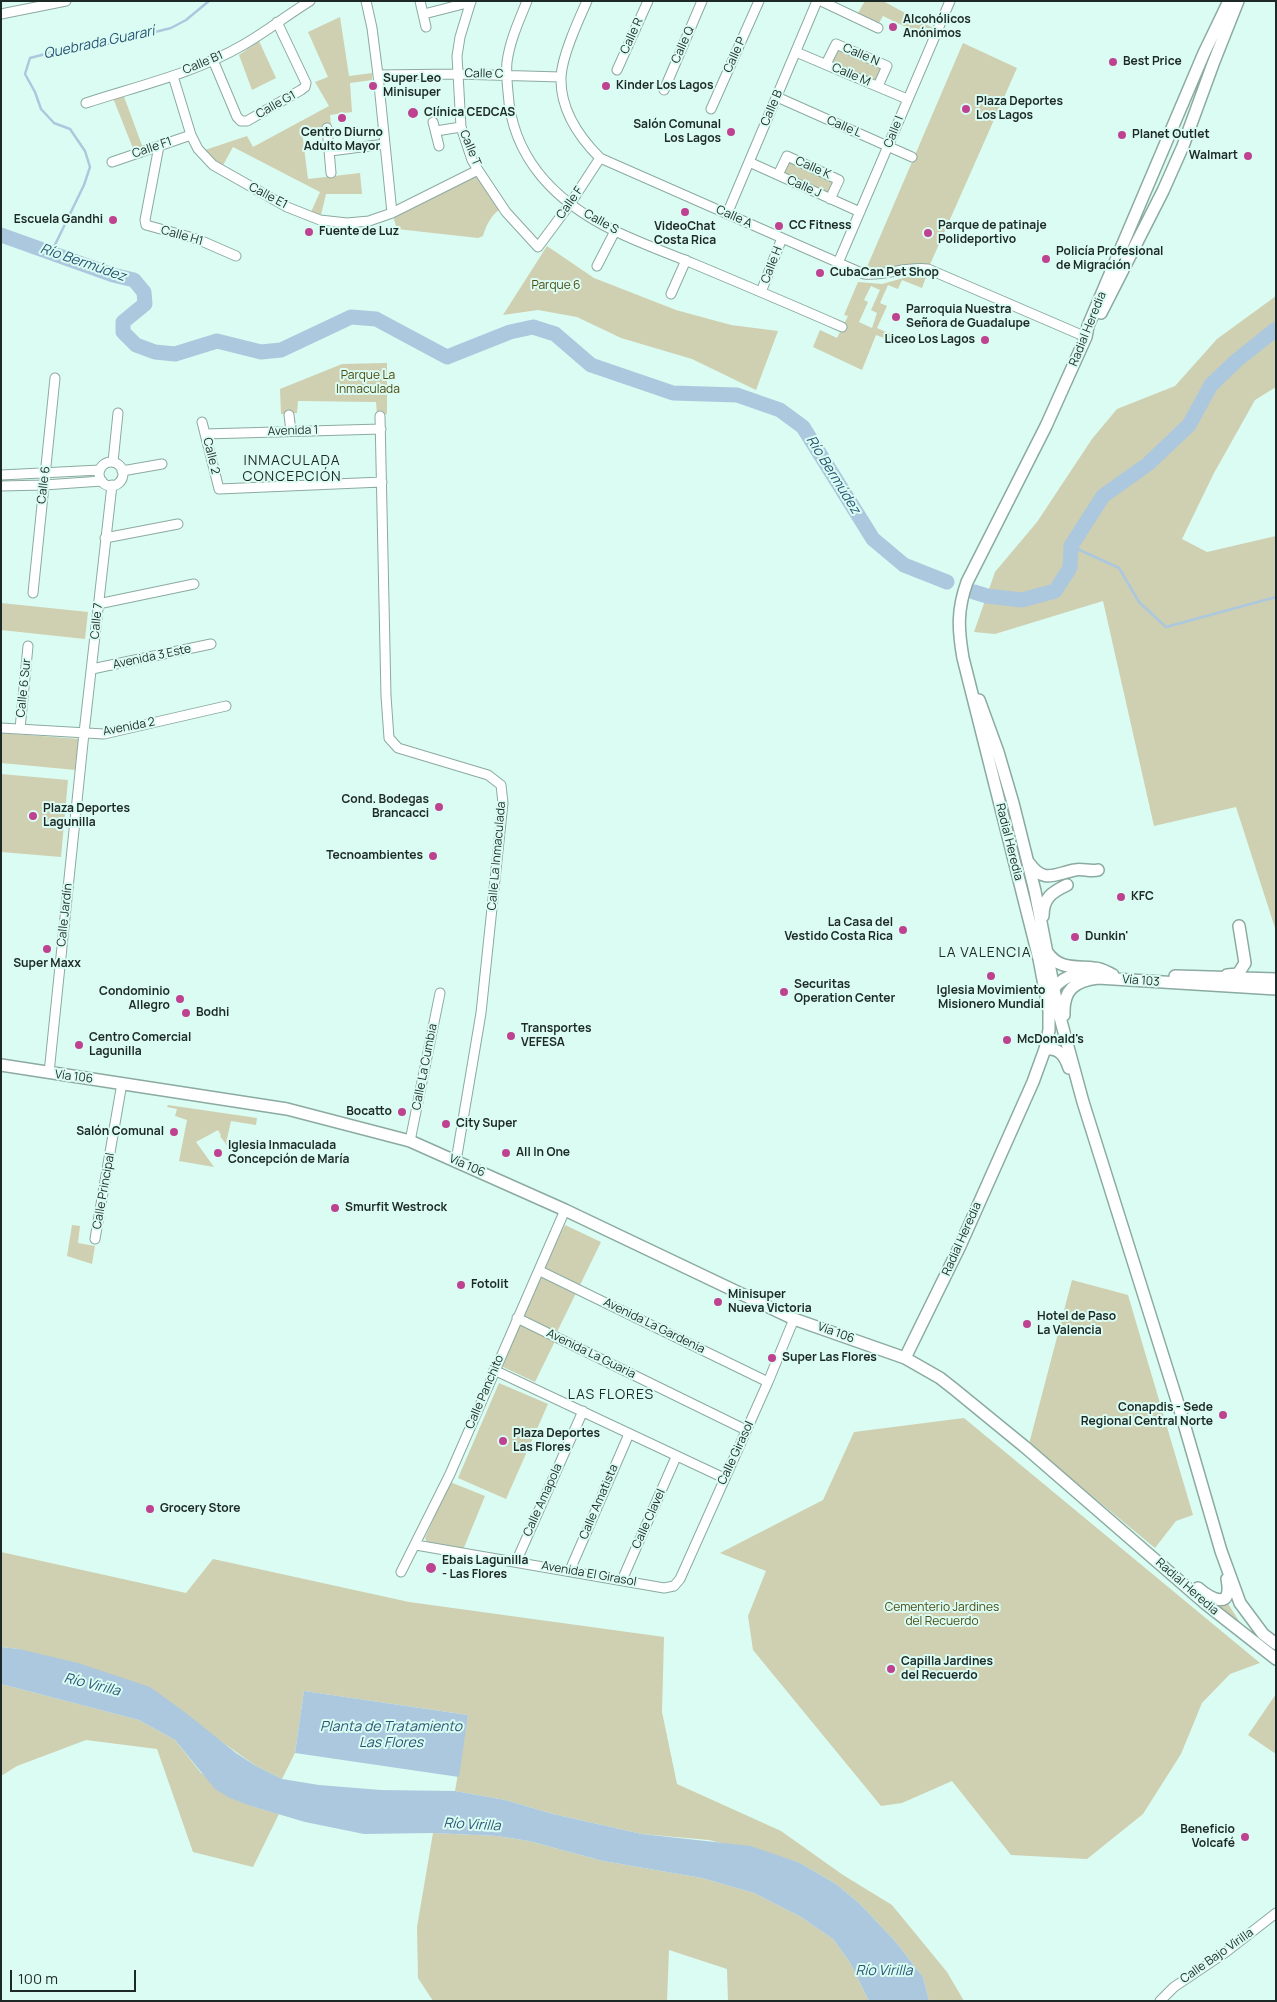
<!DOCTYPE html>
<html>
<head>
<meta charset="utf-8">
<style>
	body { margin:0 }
	#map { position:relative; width:1277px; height:2002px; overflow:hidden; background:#dbfcf2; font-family:Manrope,sans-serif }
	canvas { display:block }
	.frame { position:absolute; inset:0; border:2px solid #1d2926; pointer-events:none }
	.scale { position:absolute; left:10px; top:1970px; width:126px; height:22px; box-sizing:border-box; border:2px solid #1d2926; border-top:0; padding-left:6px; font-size:15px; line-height:18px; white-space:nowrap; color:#1d2926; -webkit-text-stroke:4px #dbfcf2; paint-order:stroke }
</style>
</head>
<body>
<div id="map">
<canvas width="1277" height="2002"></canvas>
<div class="frame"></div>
<div class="scale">100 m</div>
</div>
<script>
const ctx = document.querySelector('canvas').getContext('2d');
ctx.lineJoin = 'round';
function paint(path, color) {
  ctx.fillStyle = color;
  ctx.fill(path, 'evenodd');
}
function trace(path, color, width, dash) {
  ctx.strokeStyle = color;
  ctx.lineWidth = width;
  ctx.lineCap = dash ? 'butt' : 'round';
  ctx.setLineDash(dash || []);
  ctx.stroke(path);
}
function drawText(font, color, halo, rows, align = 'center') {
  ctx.font = font + ' Manrope,sans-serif';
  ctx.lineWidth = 4;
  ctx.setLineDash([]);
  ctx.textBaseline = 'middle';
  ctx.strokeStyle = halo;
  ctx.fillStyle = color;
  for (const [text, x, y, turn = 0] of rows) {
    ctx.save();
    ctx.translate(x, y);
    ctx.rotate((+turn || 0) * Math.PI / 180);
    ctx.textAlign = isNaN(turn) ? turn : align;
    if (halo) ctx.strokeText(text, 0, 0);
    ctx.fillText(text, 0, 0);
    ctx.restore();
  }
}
paint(new Path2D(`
	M865,1H883L933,28L928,38L883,16L879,23L858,13Z
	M340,17L349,76L372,73V80L350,83L352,112L330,115L331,125L302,132L308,179L360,173L362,194H326L321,215L311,212L320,192L233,147L222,167L205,150L247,136L253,147L329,106L315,82L328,77L308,32Z
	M259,41L276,78L252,90L239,55Z
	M963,43L1017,68L928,269L864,274Z
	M836,45L883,68L876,85L826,64Z
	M123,94L143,148L134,151L113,98Z
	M789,160L834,180L828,193L783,173Z
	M478,170L503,207C491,215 487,223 483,236L478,238L397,229L392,213Z
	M547,246L594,278L676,310L731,325L778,331L756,390L692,359L621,338L577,317L538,310L503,315Z
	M907,277H926L922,288L902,280L898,289L888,285L880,303L887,306L877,328L902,339L900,344L876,335L862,370L813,347L820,330L837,338L848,316L844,315L858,282L882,284ZM871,286L880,290L871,310L877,313L872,328L859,322L868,302L864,300Z
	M1276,296V387L1255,400L1214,473L1182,539L1207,552L1276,536V931L1236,807L1154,826L1103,601L995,634L974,632L995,572L1037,522L1092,439L1117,409L1175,386L1217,339Z
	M387,363V414H377L376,402L298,401L297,413L281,414L280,389L342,364Z
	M1,603L88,612L85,639L1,630Z
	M1,733L80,739L76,770L1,763Z
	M1,774L68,780L61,857L1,852Z
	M168,1105L257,1118L256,1125L231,1121L226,1143L236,1145L234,1155L220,1136L221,1135L218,1130L196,1142L214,1167L179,1161L187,1120L175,1116L177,1109L167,1107Z
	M72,1225L80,1226L78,1243L95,1246L92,1264L67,1256Z
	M565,1225L601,1242L580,1285L544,1267Z
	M542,1272L578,1289L557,1332L521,1315Z
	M1072,1280L1128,1295L1193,1515L1176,1521L1155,1548L1029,1444Z
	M520,1322L556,1339L535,1382L499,1365Z
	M499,1383L548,1404L506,1499L458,1478Z
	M964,1418L1260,1663L1230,1674L1202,1703L1181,1754L1143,1814L1087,1859L1011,1855L952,1781L902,1803L881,1806L753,1650L748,1616L766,1571L720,1553L823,1500L854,1432Z
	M450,1482L485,1496L463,1550L428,1544L425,1538Z
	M1,1552L186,1593L213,1559L409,1602L664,1637L662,1712L677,1784L781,1831L843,1875L892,1905L947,1972L964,2001H929L923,1977L895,1941L859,1903L836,1884L800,1863L709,1840L642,1834L553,1814L505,1800L455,1791L468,1715L304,1691L295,1753L282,1779L256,1766L215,1737L19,1649L1,1647Z
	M1225,1599L1239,1621L1262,1646L1208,1605Z
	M1,1684L139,1720L175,1740L201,1773L251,1806L279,1814L253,1867L193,1852L157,1749L86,1740L17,1766L1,1776Z
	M1276,1694V1754L1248,1735Z
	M433,1833L497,1836L529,1841L603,1861L702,1878L754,1893L801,1917L833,1939L849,1961L869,2001H728L727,1969L669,1950L667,2001H433L418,1978L417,1927Z`), '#cfcfb1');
paint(new Path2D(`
	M1,1647L19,1649L78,1663L150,1687L182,1710L236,1753L256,1766L282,1779L319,1785L381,1790L455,1791L505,1800L553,1814L642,1834L751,1846L800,1863L836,1884L859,1903L895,1941L923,1977L929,2001H869L849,1961L833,1939L801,1917L754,1893L702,1878L603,1861L529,1841L497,1836L433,1833L364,1834L305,1822L251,1806L230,1798L215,1789L175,1740L139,1720L1,1684Z
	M304,1691L468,1715L459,1777L295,1753Z`), '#acc8df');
trace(new Path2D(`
	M51,253L84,185L90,167L85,151L70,129L54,123L41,109L35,92L25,74L30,58L53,52L82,50L171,28L186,20L209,1
	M1071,546L1119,568L1139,602L1166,627L1276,597`), '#acc8df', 2.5);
trace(new Path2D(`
	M1,235L113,275L134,280L144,292L145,304L123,322V332L136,345L155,352L175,354L217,341L261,352L281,350L351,317L376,319L447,357L510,332L533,327L555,334L591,365L673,393L737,395L780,410L803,427L873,539L904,565L947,582
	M974,592L987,596L1022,600L1055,591L1070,568L1071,546L1103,496L1148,464L1189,425L1211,385L1236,361L1276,329`), '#acc8df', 15);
const minor = new Path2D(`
	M366,1L372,28L378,75L392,213
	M420,1L426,27
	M471,1L460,37L457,56L461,127L472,160L478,170L506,212L538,247L570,204L600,158
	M527,1C519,21 510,40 507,62C506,72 507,82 508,92C512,159 557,203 615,231C640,243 667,253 692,263C742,284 792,305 842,327
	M587,1C578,21 562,56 561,77C560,109 579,137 600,158L864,274C887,276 905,266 928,269L1086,337
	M821,1L878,28
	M1,14L66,1
	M424,14L471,2
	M796,52L907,99
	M213,60L237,117L241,121H247L301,90L305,87L306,83L277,22
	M826,64L836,44L887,66L878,86
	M617,70L648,1
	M378,75L456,74L561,77
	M173,76L191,135L198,149L213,165L287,207L320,220L347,223L369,221L392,213L478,170
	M664,90L702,1
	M777,97L912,157
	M86,103C138,86 195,73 243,45C266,32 287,15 310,1
	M711,109L759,1
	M433,122L439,146
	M327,128L331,173
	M436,131L461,127
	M159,146L145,220L146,225L197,239L236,256
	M330,151L385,144
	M112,162L191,135
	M749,162L860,212
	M778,175L787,156L839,180L830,199
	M727,214L817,1
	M838,263L950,1
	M597,266L615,231
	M761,292L782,238
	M671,294L686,260
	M289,415L291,431
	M380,416L386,696L389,738L398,748L488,775L501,785L503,803L481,1013L456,1161
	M202,422L219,489L382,482
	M205,434L381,429
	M113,462L118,413
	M99 474a12 12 0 1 1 24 0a12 12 0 1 1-24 0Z
	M122,471L162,464
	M1,475L100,470
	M1,486L44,485L102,481
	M105,538L178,524
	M33,593L55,378
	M98,604L194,584
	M92,669L211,644
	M1,728L104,734L226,706
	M20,729L28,646
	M49,1073L84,733L112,485
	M410,1141L440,993
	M95,1239L122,1083
	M540,1271L768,1382
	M517,1318L746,1430
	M494,1370L724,1478
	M416,1545L664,1588L674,1586L680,1579L768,1382L794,1319
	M516,1562L583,1411
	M570,1570L629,1434
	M401,1572L450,1474L565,1210
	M622,1580L676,1457
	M1160,2001L1174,1987L1226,1952L1276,1913`);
const major = new Path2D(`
	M1101,313L1163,191L1183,146L1213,64L1238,1
	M979,700L998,752L1013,803L1035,891L1058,1010L1083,1102L1180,1410L1221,1551L1240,1603L1263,1634L1276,1644
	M1029,863C1044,884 1054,874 1075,870C1082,868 1090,872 1098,870
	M1043,916C1043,898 1052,892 1067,885
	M1047,952C1059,970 1075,966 1094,968C1101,968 1107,972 1113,975
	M1227,975L1238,974L1245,963L1239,926
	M1175,976L1276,979
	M1051,994C1058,977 1077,972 1094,973
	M1064,1015C1063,990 1074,981 1098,978L1276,989
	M1045,1049C1059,1047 1065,1056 1069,1068
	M1,1065L287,1109L410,1141L565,1210L794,1319L905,1358L940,1378L954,1389L1025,1447L1206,1604L1276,1659
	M905,1358L960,1246L1033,1082L1045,1049L1049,1030V1011L1039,959L963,658C958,629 957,610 967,582L1046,426L1086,337L1088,326L1204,53L1229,1
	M1198,1588C1213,1601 1233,1609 1227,1579`);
trace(minor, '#8baaa1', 11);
trace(major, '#8baaa1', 14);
trace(minor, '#fff', 9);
trace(major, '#fff', 11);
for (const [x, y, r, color] of [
	[893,27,5,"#bf4291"],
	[1113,62,5,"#bf4291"],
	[373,86,5,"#bf4291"],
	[606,86,5,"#bf4291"],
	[966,109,5,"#bf4291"],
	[413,113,6,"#bf4291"],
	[342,118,5,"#bf4291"],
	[731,132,5,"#bf4291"],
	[1122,135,5,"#bf4291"],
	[1248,156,5,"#bf4291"],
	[685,212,5,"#bf4291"],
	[113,220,5,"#bf4291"],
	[779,226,5,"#bf4291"],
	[309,232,5,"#bf4291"],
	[928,233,5,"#bf4291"],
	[1046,259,5,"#bf4291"],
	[820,273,5,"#bf4291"],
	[896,317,5,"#bf4291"],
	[985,340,5,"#bf4291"],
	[439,807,5,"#bf4291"],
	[33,816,5,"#bf4291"],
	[433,856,5,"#bf4291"],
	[1121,897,5,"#bf4291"],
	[903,930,5,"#bf4291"],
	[1075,937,5,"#bf4291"],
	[47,949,5,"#bf4291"],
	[991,976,5,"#bf4291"],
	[784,992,5,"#bf4291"],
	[180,999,5,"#bf4291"],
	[186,1013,5,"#bf4291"],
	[511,1036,5,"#bf4291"],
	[1007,1040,5,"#bf4291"],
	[79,1045,5,"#bf4291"],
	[402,1112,5,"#bf4291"],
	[446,1124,5,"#bf4291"],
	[174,1132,5,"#bf4291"],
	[218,1153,5,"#bf4291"],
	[506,1153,5,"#bf4291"],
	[335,1208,5,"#bf4291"],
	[461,1285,5,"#bf4291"],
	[718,1302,5,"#bf4291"],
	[1027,1324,5,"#bf4291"],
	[772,1358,5,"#bf4291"],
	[1223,1415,5,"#bf4291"],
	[503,1441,5,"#bf4291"],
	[150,1509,5,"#bf4291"],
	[431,1568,6,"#bf4291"],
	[891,1669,5,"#bf4291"],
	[1245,1837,5,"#bf4291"]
]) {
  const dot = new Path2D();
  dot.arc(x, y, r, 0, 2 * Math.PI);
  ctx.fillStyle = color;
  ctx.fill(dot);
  trace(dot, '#dbfcf2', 2);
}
drawText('bold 12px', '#1d2926', '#dbfcf2', [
	["Alcohólicos",903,20],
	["Anónimos",903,34],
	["Best Price",1123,62],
	["Super Leo",383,79],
	["Minisuper",383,93],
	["Kinder Los Lagos",616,86],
	["Plaza Deportes",976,102],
	["Los Lagos",976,116],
	["Clínica CEDCAS",424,113],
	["Salón Comunal",721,125,"right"],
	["Los Lagos",721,139,"right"],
	["Centro Diurno",342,133,"center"],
	["Adulto Mayor",342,147,"center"],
	["Planet Outlet",1132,135],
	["Walmart",1238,156,"right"],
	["Escuela Gandhi",103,220,"right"],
	["CC Fitness",789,226],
	["Parque de patinaje",938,226],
	["Polideportivo",938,240],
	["VideoChat",685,227,"center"],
	["Costa Rica",685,241,"center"],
	["Fuente de Luz",319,232],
	["Policía Profesional",1056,252],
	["de Migración",1056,266],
	["CubaCan Pet Shop",830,273],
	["Parroquia Nuestra",906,310],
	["Señora de Guadalupe",906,324],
	["Liceo Los Lagos",975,340,"right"],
	["Cond. Bodegas",429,800,"right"],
	["Brancacci",429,814,"right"],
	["Plaza Deportes",43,809],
	["Lagunilla",43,823],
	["Tecnoambientes",423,856,"right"],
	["KFC",1131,897],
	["La Casa del",893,923,"right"],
	["Vestido Costa Rica",893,937,"right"],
	["Dunkin'",1085,937],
	["Super Maxx",47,964,"center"],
	["Securitas",794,985],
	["Operation Center",794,999],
	["Iglesia Movimiento",991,991,"center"],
	["Misionero Mundial",991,1005,"center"],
	["Condominio",170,992,"right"],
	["Allegro",170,1006,"right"],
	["Bodhi",196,1013],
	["Transportes",521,1029],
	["VEFESA",521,1043],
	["Centro Comercial",89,1038],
	["Lagunilla",89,1052],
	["McDonald's",1017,1040],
	["Bocatto",392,1112,"right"],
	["City Super",456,1124],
	["Salón Comunal",164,1132,"right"],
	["Iglesia Inmaculada",228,1146],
	["Concepción de María",228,1160],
	["All In One",516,1153],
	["Smurfit Westrock",345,1208],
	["Fotolit",471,1285],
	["Minisuper",728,1295],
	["Nueva Victoria",728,1309],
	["Hotel de Paso",1037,1317],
	["La Valencia",1037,1331],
	["Super Las Flores",782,1358],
	["Conapdis - Sede",1213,1408,"right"],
	["Regional Central Norte",1213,1422,"right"],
	["Plaza Deportes",513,1434],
	["Las Flores",513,1448],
	["Grocery Store",160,1509],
	["Ebais Lagunilla",442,1561],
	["- Las Flores",442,1575],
	["Capilla Jardines",901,1662],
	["del Recuerdo",901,1676],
	["Beneficio",1235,1830,"right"],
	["Volcafé",1235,1844,"right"]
], 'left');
drawText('12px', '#1d2926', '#dbfcf2', [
	["Calle R",632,36,-66],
	["Calle Q",683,45,-66],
	["Calle P",735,55,-66],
	["Calle N",861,55,23],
	["Calle B1",203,63,-23],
	["Calle C",484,74,1],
	["Calle M",851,75,23],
	["Calle G1",276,105,-29],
	["Calle B",772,108,-67],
	["Calle L",844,127,23],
	["Calle I",894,132,-68],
	["Calle F1",152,148,-19],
	["Calle T",470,148,68],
	["Calle K",813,168,24],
	["Calle J",804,187,24],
	["Calle E1",268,196,28],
	["Calle F",570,203,-55],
	["Calle A",734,217,24],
	["Calle S",601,222,29],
	["Calle H1",182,236,16],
	["Calle H",772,265,-69],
	["Radial Heredia",1088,329,-68],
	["Avenida 1",293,431,-2],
	["Calle 2",211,456,76],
	["Calle 6",44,485,-83],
	["Calle 7",97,621,-84],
	["Avenida 3 Este",152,657,-12],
	["Calle 6 Sur",24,688,-84],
	["Avenida 2",129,727,-11],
	["Radial Heredia",1009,842,76],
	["Calle La Inmaculada",497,856,-85],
	["Calle Jardín",65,915,-84],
	["Vía 103",1141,981,4],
	["Calle La Cumbia",425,1067,-79],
	["Vía 106",74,1077,7],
	["Vía 106",467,1166,24],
	["Calle Principal",104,1191,-80],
	["Radial Heredia",962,1239,-66],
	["Avenida La Gardenia",654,1326,26],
	["Vía 106",836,1333,20],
	["Avenida La Guaria",591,1354,26],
	["Calle Panchito",485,1392,-67],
	["Calle Girasol",736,1453,-65],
	["Calle Amapola",543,1500,-66],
	["Calle Amatista",599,1502,-67],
	["Calle Clavel",649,1519,-66],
	["Avenida El Girasol",589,1574,10],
	["Radial Heredia",1187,1587,41],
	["Calle Bajo Virilla",1217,1956,-35]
]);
drawText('12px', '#4d4b13', '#dbfcf2', [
	["Parque 6",556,286],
	["Parque La",368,376],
	["Inmaculada",368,390],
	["Cementerio Jardines",942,1608],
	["del Recuerdo",942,1622]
]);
drawText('italic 14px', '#285576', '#dbfcf2', [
	["Quebrada Guararí",99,43,-12],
	["Río Bermúdez",83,263,19],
	["Río Bermúdez",833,475,58],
	["Río Virilla",92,1685,14],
	["Planta de Tratamiento",391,1727],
	["Las Flores",391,1743],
	["Río Virilla",472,1825,3],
	["Río Virilla",884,1971]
]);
ctx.letterSpacing = '1px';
drawText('14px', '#1d2926', '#dbfcf2', [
	["INMACULADA",292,461],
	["CONCEPCIÓN",292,477],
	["LA VALENCIA",985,953],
	["LAS FLORES",611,1395]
]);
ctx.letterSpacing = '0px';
</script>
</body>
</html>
